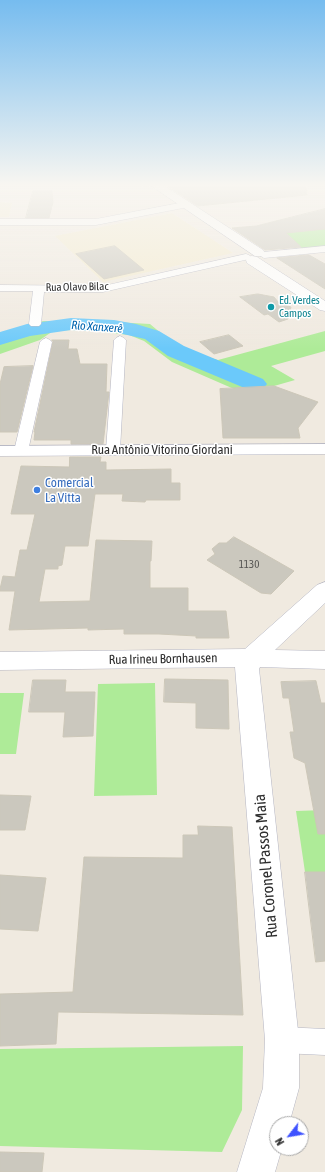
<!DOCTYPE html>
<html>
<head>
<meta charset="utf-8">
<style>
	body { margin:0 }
	#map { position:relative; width:325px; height:1172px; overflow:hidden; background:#f0eae0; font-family:"Asap Condensed",sans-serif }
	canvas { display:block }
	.north { position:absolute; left:269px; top:1116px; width:40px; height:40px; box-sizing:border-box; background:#fff; border:1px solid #ababab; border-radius:50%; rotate:239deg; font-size:11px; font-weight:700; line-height:16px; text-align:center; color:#2e2e2e }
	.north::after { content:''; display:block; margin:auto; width:14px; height:18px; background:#3e52ff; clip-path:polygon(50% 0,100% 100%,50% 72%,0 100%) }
</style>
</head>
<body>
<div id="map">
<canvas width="325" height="1172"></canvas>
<div class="north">N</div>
</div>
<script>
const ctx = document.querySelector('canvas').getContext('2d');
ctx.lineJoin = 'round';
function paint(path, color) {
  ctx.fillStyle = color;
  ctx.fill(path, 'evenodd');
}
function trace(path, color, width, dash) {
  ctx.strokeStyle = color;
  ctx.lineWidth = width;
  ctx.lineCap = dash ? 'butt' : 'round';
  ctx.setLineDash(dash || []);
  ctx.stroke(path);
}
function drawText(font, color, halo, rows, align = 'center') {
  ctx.font = font + ' "Asap Condensed",sans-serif';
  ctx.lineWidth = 3;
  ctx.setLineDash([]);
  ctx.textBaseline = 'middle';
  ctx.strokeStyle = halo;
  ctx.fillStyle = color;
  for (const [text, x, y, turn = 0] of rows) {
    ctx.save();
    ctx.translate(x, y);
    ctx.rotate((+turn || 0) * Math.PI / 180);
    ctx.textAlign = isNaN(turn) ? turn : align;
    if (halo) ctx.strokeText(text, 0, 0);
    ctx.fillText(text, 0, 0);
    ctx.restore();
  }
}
paint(new Path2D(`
	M0,202L12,203L9,217H0Z
	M172,213L233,253L103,282L55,236Z`), '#f3eace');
paint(new Path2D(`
	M301,218L325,229V246L302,249L274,221Z
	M43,321H98L150,324L180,349L218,360L325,331V351L271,366L295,380L274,386L234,389L172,362L144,341L129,335L94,331L71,330L53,331L40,340L0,354V334Z
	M155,683L157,795L94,796L98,684Z
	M0,693H24L16,754H0Z
	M325,810V872H305L296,811Z
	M243,1046L242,1110L222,1152L0,1146V1049Z`), '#aeeb98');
paint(new Path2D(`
	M71,318L114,320L136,324L159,331L184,346L263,379L267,384L263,389L255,391L247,389L168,356L145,339L114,332L71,330L30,336L0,345V332L27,324Z`), '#6bc9fa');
const building = new Path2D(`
	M166,185H306L307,195L198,206Z
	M33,191H52L53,202L49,218H26Z
	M325,209V229L286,233L301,247L265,250L232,228L256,226Z
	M115,246L144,270L104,279L76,254Z
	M309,255L325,264V289L277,258Z
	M258,294L274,297L279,303L291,307L288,319L279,322L268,314L264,315L240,297Z
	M229,335L243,346L214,354L200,342Z
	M52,340H69L68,349H77L80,364H107L106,392H109L103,444H71V440H34L35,432H34L53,342Z
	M33,366L17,432H0V384L4,367Z
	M274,386L318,402L298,428L300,438H223L220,389Z
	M70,457H101L100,462H106V470L171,469V483H180V500H146L145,502L122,501L123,494H95L88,546H65L62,565L58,566V569H45L39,602L90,601L96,540L152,541L151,561H150V588H188V611H226L229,638H196V636L159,634H124V629L88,630V628L9,630L15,591H0V589L3,576L15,577L20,550H27L35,514H11L21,466L69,467Z
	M234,537L252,547L294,571L271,594L261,593L207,560L215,554L212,549L219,543H226Z
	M165,679L228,680L229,729L196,728V703L164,702Z
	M33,680H66L65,692H95L93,736L63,737L65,712H29Z
	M316,681L321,703H325V834H318L305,763L294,758L290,732H294L289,698H283L281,682Z
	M0,795L31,796L25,830H0Z
	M198,826L232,827L243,1015L58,1012L56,1044L0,1046V994L73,992L84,857L183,858V835H198Z
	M305,872H325V961L316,962Z
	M0,875L46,878L38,931L0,929Z
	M0,1152L44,1153L42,1172H0Z`);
paint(building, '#cbc8be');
trace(building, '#ccc7b8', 1);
const street = new Path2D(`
	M141,185H151L147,187Z
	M185,202L189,205L188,207L96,225H0V219H96Z
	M325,246V252L264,258L259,255L264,252Z
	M246,254L249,255L251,257L249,259L103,292H44L41,324L39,326H31L29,324L33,291H0V285L103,286Z
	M120,336L124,338L126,340L120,450L118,453L113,454L108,453L106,450L114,340L116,338Z
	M46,338L50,340L52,342L28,451L26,454L21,455L16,454L14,451L40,342L42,340Z
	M282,1027L325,1029V1055L282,1053L273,1049L269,1040L273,1031Z`);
const secondary = new Path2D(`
	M150,185H163L263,250L265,253L263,256H255Z
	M252,256L257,257L325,301V311L320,310L247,263L246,260L247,257Z
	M325,444V454L0,456V446Z
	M325,582V603L275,650L325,651V669L260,667L259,669L299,1040V1088L289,1124H277V1148H282L275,1172H237L263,1088L265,1040L235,667L0,670V652L245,649L317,585Z`);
trace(street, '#b4b5c2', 1);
trace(secondary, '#b4b5c2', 1);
paint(street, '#fff');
paint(secondary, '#fff');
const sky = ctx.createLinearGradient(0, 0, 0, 349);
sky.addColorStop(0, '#76bcef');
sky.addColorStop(0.53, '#f8f6f1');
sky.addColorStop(1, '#f8f6f100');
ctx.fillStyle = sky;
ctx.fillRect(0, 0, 325, 349);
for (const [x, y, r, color] of [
	[271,307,4,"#0f9aa8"],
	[37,490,4,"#3f7fe0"]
]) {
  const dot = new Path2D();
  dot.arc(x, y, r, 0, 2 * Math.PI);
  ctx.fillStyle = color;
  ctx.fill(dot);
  trace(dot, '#fff', 1.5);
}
drawText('11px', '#2e2e2e', '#fff', [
	["Rua Olavo Bilac",77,287,-1]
]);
drawText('11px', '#0d838f', '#fff', [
	["Ed. Verdes",279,301],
	["Campos",279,314]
], 'left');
drawText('11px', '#555452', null, [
	["1130",249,565]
]);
drawText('italic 12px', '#0165af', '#fff', [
	["Rio Xanxerê",97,327,4]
]);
drawText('13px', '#2e2e2e', '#fff', [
	["Rua Antônio Vitorino Giordani",162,450],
	["Rua Irineu Bornhausen",163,659,-1]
]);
drawText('13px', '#366cbe', '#fff', [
	["Comercial",45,483],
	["La Vitta",45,498]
], 'left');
drawText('16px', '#2e2e2e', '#fff', [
	["Rua Coronel Passos Maia",266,866,-95]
]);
</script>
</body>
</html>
